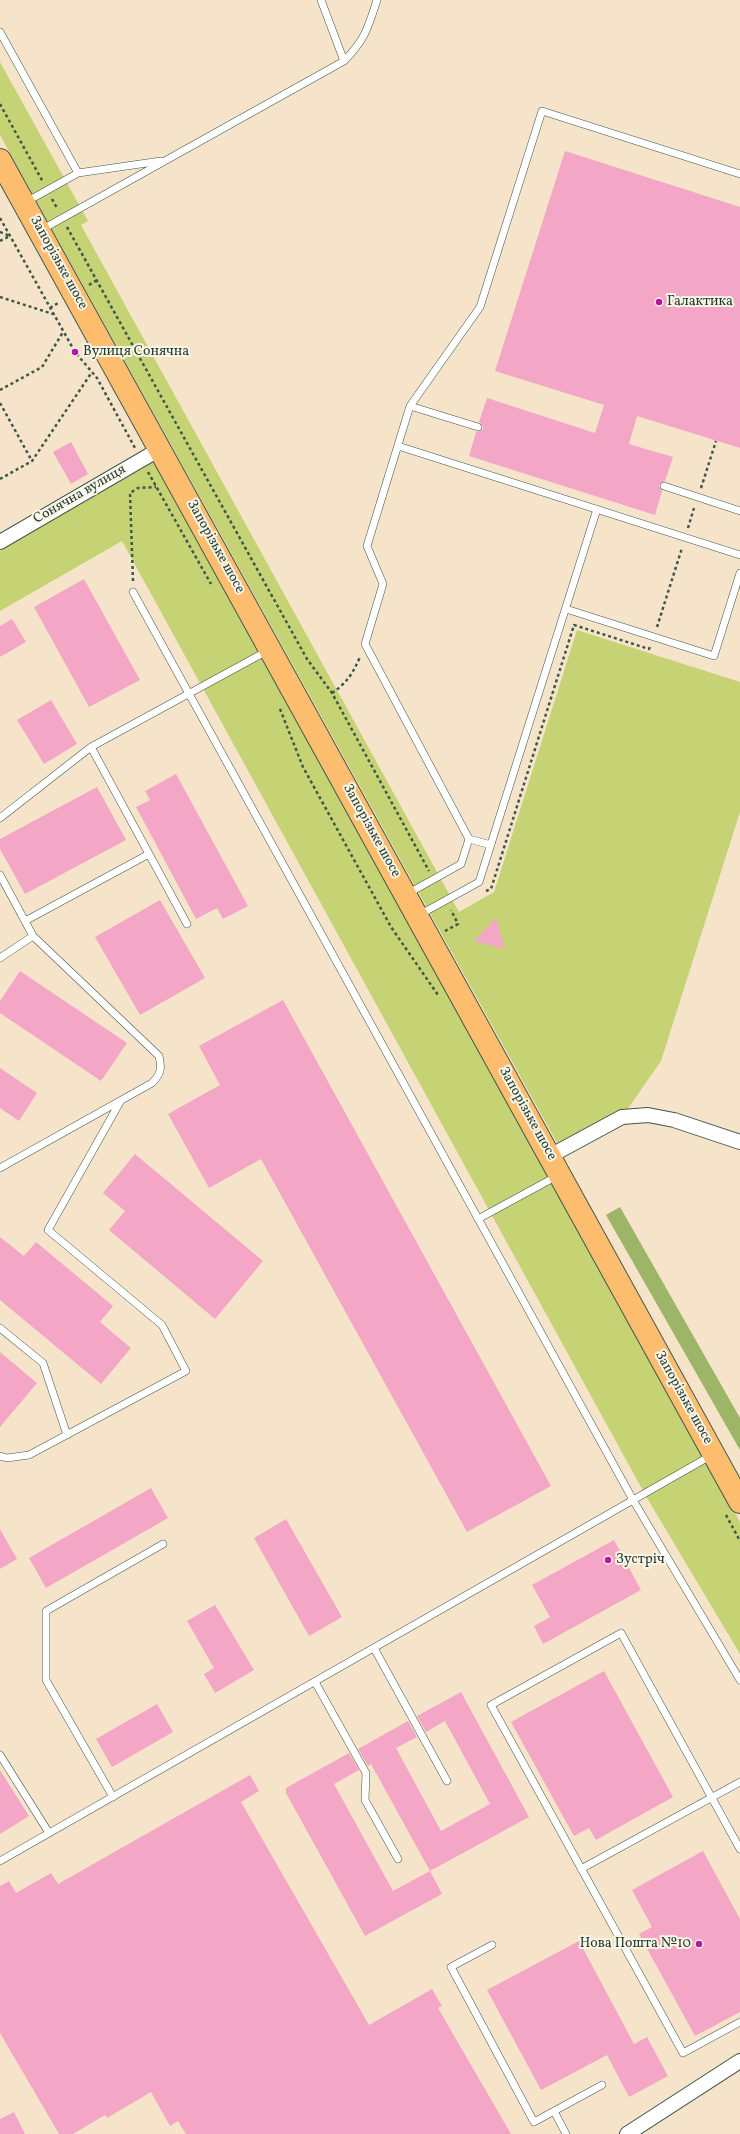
<!DOCTYPE html>
<html>
<head>
<meta charset="utf-8">
<style>
	body { margin:0 }
	canvas { display:block; background:#f5e4c9 }
</style>
</head>
<body>
<canvas width="740" height="2134"></canvas>
<script>
const ctx = document.querySelector('canvas').getContext('2d');
ctx.lineJoin = 'round';
function paint(path, color) {
  ctx.fillStyle = color;
  ctx.fill(path, 'evenodd');
}
function trace(path, color, width, dash) {
  ctx.strokeStyle = color;
  ctx.lineWidth = width;
  ctx.lineCap = dash ? 'butt' : 'round';
  ctx.setLineDash(dash || []);
  ctx.stroke(path);
}
function drawText(font, color, halo, rows, align = 'center') {
  ctx.font = font + ' Vollkorn,serif';
  ctx.lineWidth = 4;
  ctx.setLineDash([]);
  ctx.textBaseline = 'middle';
  ctx.strokeStyle = halo;
  ctx.fillStyle = color;
  for (const [text, x, y, turn = 0] of rows) {
    ctx.save();
    ctx.translate(x, y);
    ctx.rotate((+turn || 0) * Math.PI / 180);
    ctx.textAlign = isNaN(turn) ? turn : align;
    if (halo) ctx.strokeText(text, 0, 0);
    ctx.fillText(text, 0, 0);
    ctx.restore();
  }
}
paint(new Path2D(`
	M0,62L88,221L81,225L459,912L494,892L577,630L740,682V812L661,1061L622,1117L561,1150L0,135Z
	M155,461L740,1522V1654L647,1498L122,541L0,611V551Z`), '#c5d374');
paint(new Path2D(`
	M620,1207L740,1418V1450L606,1215Z`), '#9cb566');
paint(new Path2D(`
	M565,151L740,207V448L637,416L629,444L673,457L665,481L659,485L662,491L655,515L469,456L476,432L483,429V426L479,422L487,398L595,433L604,405L495,371Z
	M71,442L88,474L71,484L53,452Z
	M84,579L140,680L89,707L34,607Z
	M12,619L26,642L0,657V626Z
	M51,700L77,744L44,764L17,720Z
	M176,774L248,906L223,919L217,908L196,919L136,807L150,800L145,791Z
	M97,787L126,840L25,894L0,849V839Z
	M160,900L205,978L140,1015L95,937Z
	M496,918L505,949L474,941Z
	M20,971L127,1043L101,1081L0,1013V1001Z
	M283,1000L551,1486L467,1532L261,1159L209,1188L168,1114L220,1085L199,1046Z
	M0,1068L37,1093L19,1121L0,1108Z
	M135,1154L263,1261L215,1319L109,1230L125,1211L103,1193Z
	M0,1237L24,1256L36,1242L113,1306L100,1322L131,1348L101,1384L0,1300Z
	M0,1352L37,1383L0,1427Z
	M151,1488L168,1518L46,1588L29,1558Z
	M286,1519L342,1617L309,1636L254,1538Z
	M0,1529L17,1559L0,1569Z
	M614,1540L641,1590L543,1644L534,1626L550,1617L532,1585Z
	M215,1605L254,1670L215,1693L204,1674L214,1668L187,1621Z
	M604,1671L673,1797L596,1840L589,1828L574,1836L511,1722Z
	M461,1692L529,1817L430,1871L371,1764L368,1766L358,1749L408,1721L417,1737L396,1748L441,1831L490,1804L445,1721L426,1732L417,1716Z
	M157,1704L173,1732L112,1767L96,1739Z
	M349,1753L359,1770L334,1784L393,1891L430,1871L442,1894L365,1936L286,1793V1788Z
	M0,1770L29,1816L0,1834Z
	M250,1775L259,1791L241,1802L369,2025L432,1989L442,2006L438,2008L511,2134H186L178,2121L170,2126L151,2092L107,2118L105,2115L73,2134H59L0,2033V1886L9,1881L16,1893L51,1873L58,1884Z
	M703,1851L740,1919V2012L695,2036L639,1934L652,1927L632,1890Z
	M579,1941L634,2044L647,2037L668,2076L629,2097L607,2055L541,2090L487,1990Z
	M14,2112L25,2134H0V2119Z`), '#f4a6c6');
const service = new Path2D(`
	M321,0L344,61
	M0,32L78,173
	M26,202L78,173L161,161
	M41,230L344,61C365,40 368,28 377,0
	M410,406L478,427
	M398,446L740,555
	M664,486L740,511
	M133,592L633,1500L740,1680
	M566,609L714,656L740,573
	M91,747L187,924
	M0,818L91,747L267,651
	M469,839L491,845
	M0,875L33,936L159,1056C162,1068 161,1074 152,1083L0,1168
	M407,894L461,864L469,839L365,644L383,584L367,546L410,406L480,307L542,111L740,174
	M419,915L479,882L597,509
	M25,921L149,854
	M0,958L33,936
	M478,1219L557,1176
	M0,1328L43,1363L67,1435
	M0,1456L7,1458L29,1455L186,1371L162,1325L48,1230L120,1102
	M374,1648L447,1781
	M315,1682L366,1773L365,1800L398,1859
	M0,1755L49,1833
	M113,1797L46,1680V1611L163,1544
	M740,1849L621,1633L491,1705L683,2053L740,2022
	M0,1861L712,1455
	M581,1869L740,1782
	M492,1945L451,1967L534,2122L602,2085
	M554,2111L566,2134`);
const minor = new Path2D(`
	M0,542L160,449
	M550,1156L622,1117L648,1115L674,1120L740,1142
	M627,2134L740,2061`);
const primary = new Path2D(`
	M0,160L740,1502`);
trace(service, '#3f564a', 8);
trace(minor, '#3f564a', 16);
trace(primary, '#3f564a', 24);
trace(new Path2D(`
	M0,104L43,182
	M52,199L57,208
	M0,218L75,352L97,378L135,448
	M67,227L307,659L332,693L429,871
	M0,232L10,236
	M0,241L10,236
	M89,285L97,280
	M0,297L53,314
	M50,308L58,303
	M0,390L42,367L63,332
	M0,403L32,461
	M148,472L211,584
	M0,479L32,461L92,372
	M701,488L716,441
	M688,528L694,508
	M133,581L130,493L138,488L156,487
	M657,627L682,548
	M332,693C347,683 353,673 360,657
	M280,709L303,767L391,927L438,995
	M486,891L491,889L574,625L649,649L650,647
	M445,931L458,924L451,910
	M726,1515L740,1541`), '#3f564a', 2.5, [3, 3]);
trace(service, '#fff', 7);
trace(minor, '#fff', 14);
trace(primary, '#fcbd6f', 22);
for (const [x, y, r, color] of [
	[659,302,4,"#b5179e"],
	[75,352,4,"#b5179e"],
	[608,1560,4,"#b5179e"],
	[699,1944,4,"#b5179e"]
]) {
  const dot = new Path2D();
  dot.arc(x, y, r, 0, 2 * Math.PI);
  ctx.fillStyle = color;
  ctx.fill(dot);
  trace(dot, '#fcf5e5', 1.5);
}
drawText('14px', '#1f3d34', '#fcf5e5', [
	["Запорізьке шосе",58,263,61],
	["Сонячна вулиця",80,495,-30],
	["Запорізьке шосе",215,547,61],
	["Запорізьке шосе",371,831,61],
	["Запорізьке шосе",527,1114,61],
	["Запорізьке шосе",683,1398,61]
]);
drawText('14px', '#1f3d34', '#fcf5e5', [
	["Галактика",667,302],
	["Вулиця Сонячна",83,352],
	["Зустріч",616,1560],
	["Нова Пошта №10",691,1944,"right"]
], 'left');
</script>
</body>
</html>
